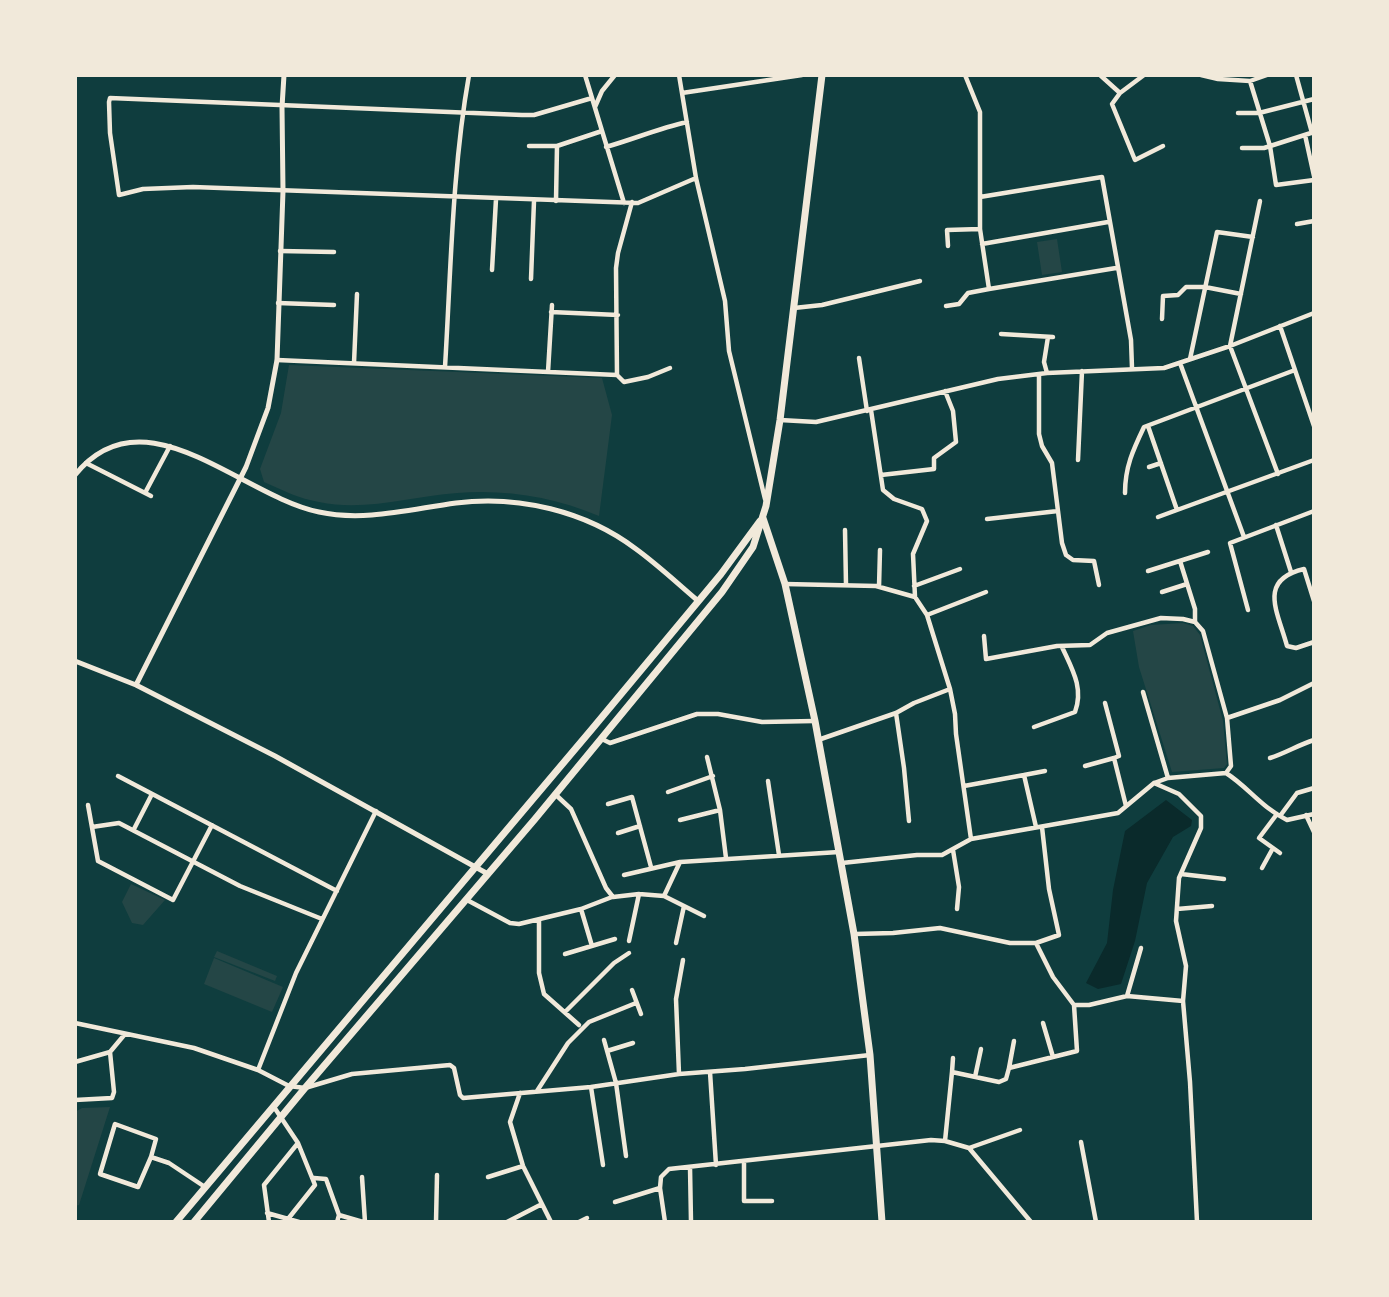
<!DOCTYPE html>
<html>
<head>
<meta charset="utf-8">
<style>
	body { margin:0 }
	#map { position:relative; width:1389px; height:1297px; overflow:hidden; background:#0f3d3e; font-family:Ubuntu,sans-serif }
	canvas { display:block }
	.frame { position:absolute; inset:0; border:77px solid #f1e9da; pointer-events:none }
</style>
</head>
<body>
<div id="map">
<canvas width="1389" height="1297"></canvas>
<div class="frame"></div>
</div>
<script>
const ctx = document.querySelector('canvas').getContext('2d');
ctx.lineJoin = 'round';
function paint(path, color) {
  ctx.fillStyle = color;
  ctx.fill(path, 'evenodd');
}
function trace(path, color, width, dash) {
  ctx.strokeStyle = color;
  ctx.lineWidth = width;
  ctx.lineCap = dash ? 'butt' : 'round';
  ctx.setLineDash(dash || []);
  ctx.stroke(path);
}
paint(new Path2D(`
	M1057,239L1062,272L1042,275L1037,242Z
	M289,365L602,378L612,415L599,516C554,497 506,489 457,493C411,496 366,512 319,502C300,499 282,490 264,482L260,469L281,413Z
	M1183,623L1193,626L1200,635L1223,721L1227,764L1224,768L1172,772L1139,667L1133,631L1151,625Z
	M131,884L165,900L143,925L132,923L122,902Z
	M217,951L277,976L275,981L214,957Z
	M214,958L283,987L272,1012L204,984Z
	M110,1107L79,1205L75,1206V1112L82,1108Z`), '#244646');
paint(new Path2D(`
	M1166,800L1192,820L1191,826L1173,837L1147,883L1135,941L1121,984L1098,989L1086,983L1107,943L1113,890L1125,831Z`), '#0a2a2b');
trace(new Path2D(`
	M585,75L624,203
	M679,75L696,178L725,301L729,351L765,499
	M965,75L980,112V229L989,289L1116,268
	M1100,75L1120,93
	M1144,75L1120,93L1112,104L1135,160L1163,146
	M1201,75L1218,79L1250,81L1267,75
	M1296,75L1312,133
	M1250,81L1270,146L1276,185L1314,180
	M682,93L802,75
	M592,98L534,115H522L110,98L109,102L110,133L119,195L143,189L193,187L638,203L696,178
	M595,107L602,91L615,75
	M1238,113H1259L1314,99
	M1305,135L1314,176
	M529,146H557L602,131
	M606,147C634,139 660,128 687,122
	M1242,148H1264L1314,132
	M980,197L1102,177L1131,340L1132,368
	M556,201L557,146
	M1260,201L1230,346L1278,474
	M1297,224L1314,221
	M982,244L1108,222
	M948,246L947,230L980,229
	M280,251L334,252
	M492,270L496,199
	M531,279L534,201
	M278,303L334,305
	M946,306L959,304L968,293L989,289
	M794,308L822,305L920,281
	M551,312L618,315
	M1162,319L1163,296L1178,295L1186,287H1205L1241,294
	M1280,326L1314,426
	M1001,334L1053,337
	M859,358L867,411
	M1190,359L1217,232L1253,237
	M277,360L617,375L624,382L648,377L670,368
	M354,363L357,294
	M1180,363L1244,537
	M445,367C451,270 452,171 469,75
	M548,372L552,305
	M1047,373L1044,362L1048,337
	M1039,374V434L1042,446L1052,463L1062,543L1066,555L1073,560L1094,561L1099,585
	M617,375L616,268L618,253L632,202
	M871,410L883,490L894,499L922,509L927,521L913,554L915,597L927,615L950,689L955,714L956,734L971,839
	M780,420L816,422L998,379L1047,373L1164,368L1230,346L1314,313
	M1148,426L1177,510L1314,460
	M1078,460L1082,371
	M86,463L151,496
	M1149,467L1161,463
	M881,475L934,469V458L956,442L953,411L945,391
	M145,493L170,446
	M1125,493C1125,467 1133,450 1144,427L1295,370
	M1158,517L1177,510
	M987,519L1058,511
	M1276,525L1291,572
	M845,530L846,585
	M1180,561L1195,609V622
	M1148,571L1208,552
	M785,584L876,586L915,597
	M914,586L960,569
	M879,587L880,550
	M1162,592L1187,584
	M1314,601L1304,569C1257,580 1278,612 1287,646L1296,648L1314,642
	M1248,610L1230,543L1314,511
	M927,615L986,592
	M1143,692L1168,778
	M1105,703L1119,756L1114,758L1126,806
	M896,713L904,768L909,821
	M1227,718L1280,700L1314,683
	M1034,727L1075,712C1084,688 1072,669 1062,647
	M602,739L610,743L697,714H718L762,722L814,721
	M818,740L896,713L914,703L950,689
	M707,757L720,810L726,858
	M1270,758C1286,753 1298,745 1314,740
	M1085,766L1114,758
	M1226,773C1248,787 1261,807 1287,820L1314,814
	M118,776L337,891
	M768,781L779,855
	M1154,783L1179,794L1201,816V828L1179,878L1176,921L1186,966L1183,1001L1190,1082L1197,1222
	M964,786L1024,775
	M668,792L713,776
	M556,795L571,809L606,888L613,897L639,894L664,896L680,862L839,852
	M608,804L632,797L651,867
	M88,805L98,861L173,900L212,825
	M1277,814L1259,838L1280,853
	M1306,815L1314,832
	M1280,816L1297,793L1314,788
	M680,820L720,810
	M92,827L119,823L240,886L322,919
	M1036,827L1024,775L1045,771
	M134,829L152,794
	M618,833L640,826
	M953,850L959,887L957,909
	M842,863L917,855H942L971,839L1118,813L1154,783L1168,778L1226,773L1231,766L1227,718L1203,631L1195,622L1183,619L1161,618L1107,633L1090,645L1057,646L986,659L984,636
	M1262,868L1273,848
	M1181,874L1224,879
	M624,875L680,862
	M664,896L704,916
	M467,900L510,923L519,924L581,909L612,897
	M581,909L592,946
	M1177,909L1212,906
	M539,921V973L544,994L579,1025
	M855,934L893,933L940,928L1010,943H1036L1059,935L1049,889L1042,827
	M629,941L639,894
	M676,943L684,906
	M1036,943L1053,977L1074,1005H1089L1127,996L1183,1001
	M565,954L615,939
	M632,990L641,1014
	M1127,996L1141,948
	M565,1012L614,963L629,953
	M75,1023L194,1048L258,1070L289,1086L305,1088L352,1074L450,1065L454,1068L460,1095L463,1098L591,1087L679,1074L745,1069L870,1055
	M1043,1023L1053,1057
	M604,1040L616,1083L626,1156
	M607,1051L633,1043
	M75,1062L110,1052L125,1034
	M1009,1068L1014,1041
	M258,1070L296,973L376,811
	M710,1072L716,1165
	M952,1072L953,1058
	M679,1074L676,999L683,960
	M975,1077L981,1049
	M591,1087L603,1165
	M537,1091L568,1043L589,1022L636,1003
	M520,1093L510,1122L523,1166L551,1222
	M75,1100L112,1098L114,1092L110,1052
	M274,1107L298,1143L315,1185L288,1219
	M945,1141L952,1072L999,1082L1006,1079L1009,1068L1077,1051L1074,1005
	M1081,1142L1096,1222
	M969,1148L1020,1130
	M151,1157L156,1139L115,1124L100,1174L138,1187L151,1157L169,1163L205,1187
	M744,1161V1201H772
	M690,1167L691,1222
	M362,1177L365,1222
	M488,1177L523,1166
	M314,1178L326,1179L339,1215L337,1222
	M615,1202L660,1188
	M267,1213L299,1222
	M339,1215L363,1222
	M269,1222L264,1185L298,1143
	M436,1222L437,1175
	M507,1222L542,1204
	M579,1222L587,1218
	M665,1222L660,1188L661,1177L669,1169L931,1140L945,1141L969,1148L1031,1222`), '#f1e9da', 4.5);
trace(new Path2D(`
	M75,475C144,389 241,496 319,512C364,522 411,509 456,503C518,495 586,511 636,549C658,565 677,583 697,600
	M75,661L136,685L275,756L488,874
	M136,685L246,467L268,408L277,360L283,191L282,107L284,75`), '#f1e9da', 5);
trace(new Path2D(`
	M763,518L785,584L815,721L854,934L870,1055L882,1222
	M176,1222L592,729L721,574L760,521
	M194,1222L305,1088L535,819L722,592L753,547L766,506L780,420L822,75`), '#f1e9da', 7);
</script>
</body>
</html>
